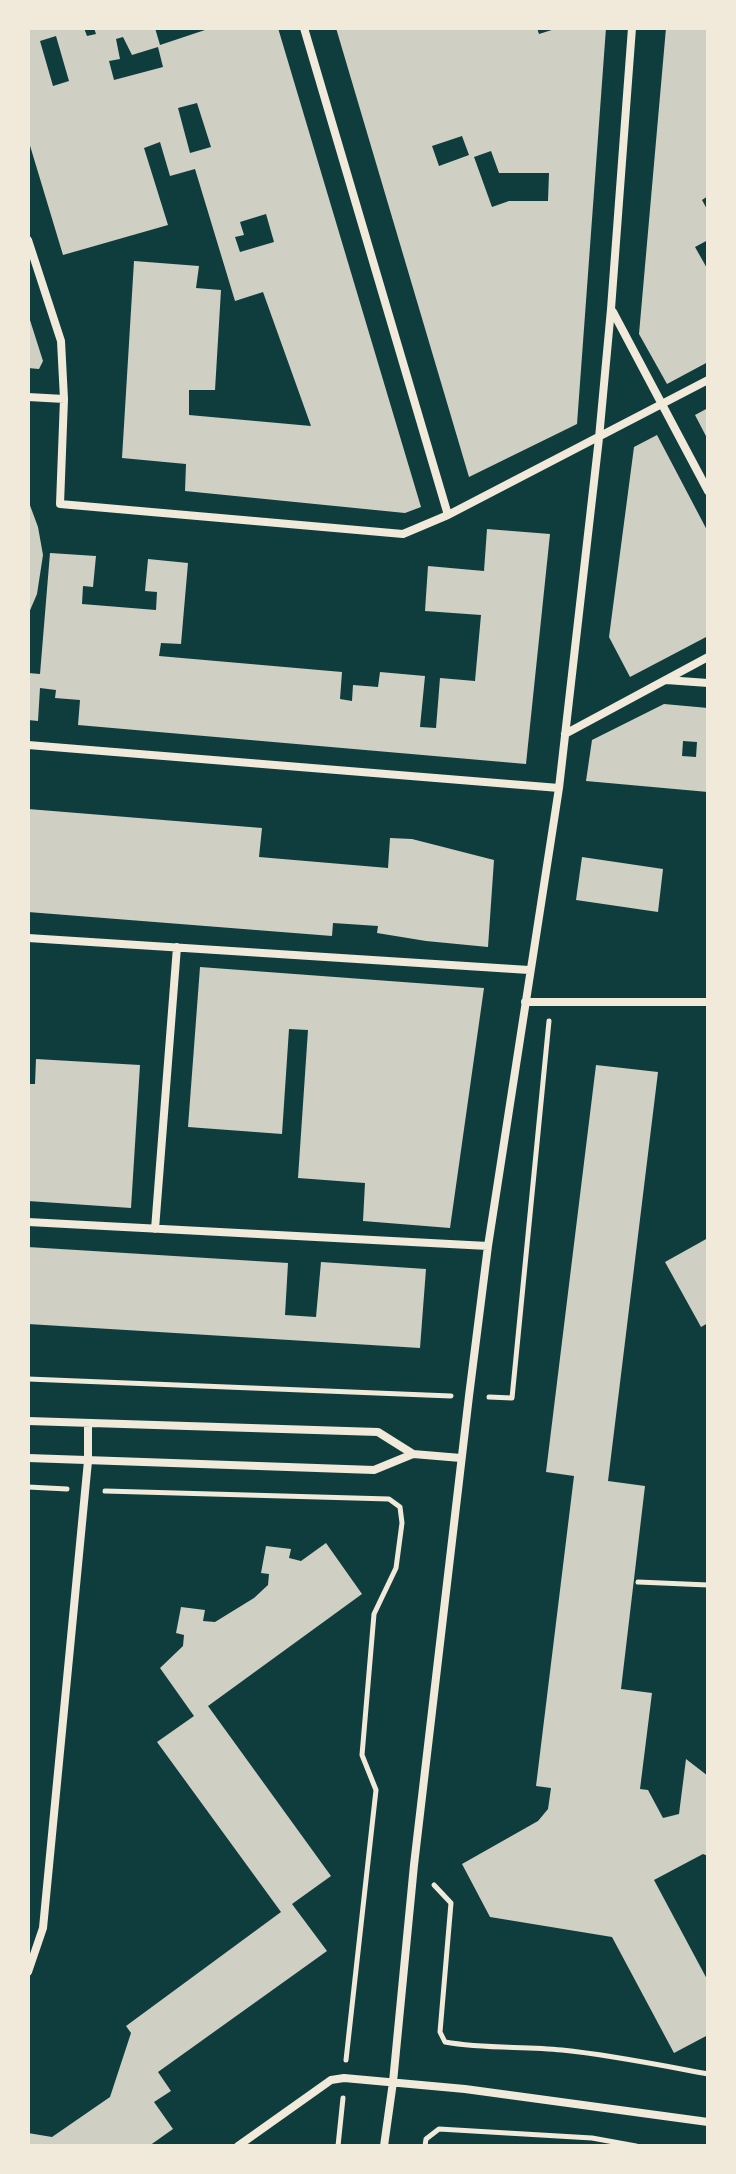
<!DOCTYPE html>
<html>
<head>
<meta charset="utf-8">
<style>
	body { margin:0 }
	#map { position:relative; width:736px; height:2174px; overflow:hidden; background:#0f3d3e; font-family:"Sofia Sans Condensed",sans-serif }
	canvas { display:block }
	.frame { position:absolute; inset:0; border:30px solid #f1e9da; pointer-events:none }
</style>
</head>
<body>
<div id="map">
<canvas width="736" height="2174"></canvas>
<div class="frame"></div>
</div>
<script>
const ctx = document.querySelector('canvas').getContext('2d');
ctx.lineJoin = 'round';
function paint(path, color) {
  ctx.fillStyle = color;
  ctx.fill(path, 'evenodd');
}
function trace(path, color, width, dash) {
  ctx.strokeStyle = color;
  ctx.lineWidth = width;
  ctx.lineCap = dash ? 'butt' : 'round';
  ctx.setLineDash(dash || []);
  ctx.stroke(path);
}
paint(new Path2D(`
	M28,28H84L87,36L96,34L94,28H155L160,45L211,28H278L421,507L405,513L185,491L186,464L122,458L134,261L199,266L196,288L221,290L215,390H189V415L311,426L263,292L235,301L195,169L170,176L160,142L144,148L168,225L63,255L28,139ZM56,36L69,81L53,86L40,41ZM123,37L132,55L158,47L163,67L114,80L109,61L120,59L116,39ZM197,103L211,147L190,153L178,108ZM266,214L274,242L240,252L235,237L244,235L240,222Z
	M336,28H537L539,34L558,28H606L577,424L469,477ZM462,136L469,155L439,166L432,146ZM491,151L499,173H549L548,201H509L492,207L474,157Z
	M666,28H708V196L702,200L708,211V240L695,247L708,270V362L667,384L639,334Z
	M29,317L43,361L39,369L28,368Z
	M708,408V440L695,415Z
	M657,435L708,532V636L630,677L609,637L634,447Z
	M28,500L38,527L43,555L37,594L28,615Z
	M487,529L550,534L526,764L78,725L80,700L55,698L56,690L40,688L38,721L28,720V673L40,674L50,553L96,556L93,587L83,586L82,604L156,610L157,592L145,591L148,559L188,563L181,644L161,643L159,656L342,672L340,699L352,701L353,685L378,687L380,672L425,676L420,727L436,728L440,678L475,681L481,615L425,611L428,566L484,571Z
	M664,704L708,708V792L586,781L592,740ZM683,741L697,742L696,757L682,756Z
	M28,809L262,828L259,857L388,868L390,838L412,839L494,860L488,947L426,941L377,933L378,926L333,923L332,936L28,912Z
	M582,857L663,869L658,912L576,900Z
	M200,967L484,988L450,1228L363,1221L365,1183L298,1178L308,1030L289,1029L282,1134L188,1127Z
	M36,1059L140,1065L131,1208L28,1201V1084H35Z
	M596,1065L658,1072L608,1481L645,1486L621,1689L652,1693L640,1789L648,1790L663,1818L679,1814L686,1759L708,1776V1856L703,1854L654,1880L708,1981V2035L674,2053L612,1937L490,1917L462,1864L538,1821L548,1809L551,1788L536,1786L574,1476L546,1472Z
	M708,1238V1323L701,1327L665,1262Z
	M28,1247L288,1263L285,1315L316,1317L321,1262L426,1269L420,1348L28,1324Z
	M326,1543L362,1594L208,1706L331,1876L292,1904L327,1951L158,2072L171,2091L154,2102L173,2129L149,2146H28V2133L52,2137L110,2097L131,2033L126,2026L281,1912L157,1742L194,1716L160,1668L183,1646L184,1635L176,1633L181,1607L205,1610L203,1621L215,1622L254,1598L268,1585L269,1574L261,1573L266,1546L291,1549L289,1558L301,1561Z`), '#cfcfc3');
trace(new Path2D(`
	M28,1379L451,1396
	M489,1397L512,1398L549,1021
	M28,1487L67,1489
	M105,1491L389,1499L400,1507L402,1523L396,1568L374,1614L362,1755L376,1790L346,2060
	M638,1582L708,1585
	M434,1885L451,1903L440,2032L445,2042C483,2049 523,2046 562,2050C611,2055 660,2065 708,2074
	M338,2146L343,2098
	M425,2146L426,2139L439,2129L592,2138L636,2146`), '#f1e9da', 5);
trace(new Path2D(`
	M304,28L448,515
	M28,240L61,341L64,399L60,504L403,534L448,515L708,380
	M613,312L708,491
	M28,397L64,399
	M666,680L708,683
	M565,734L708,657
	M28,745L559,788
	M28,938L529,970
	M525,1002H708
	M28,1222L488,1246
	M155,1229L177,947
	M28,1421L378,1432L413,1454
	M28,1458L374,1470L413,1454L461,1458
	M28,1972L43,1928L88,1461V1423
	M238,2146L331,2080L344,2078L465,2089L708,2122
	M384,2146L393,2082L414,1865L469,1396L488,1246L559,788L599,438L611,309L632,28`), '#f1e9da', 8);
</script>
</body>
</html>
